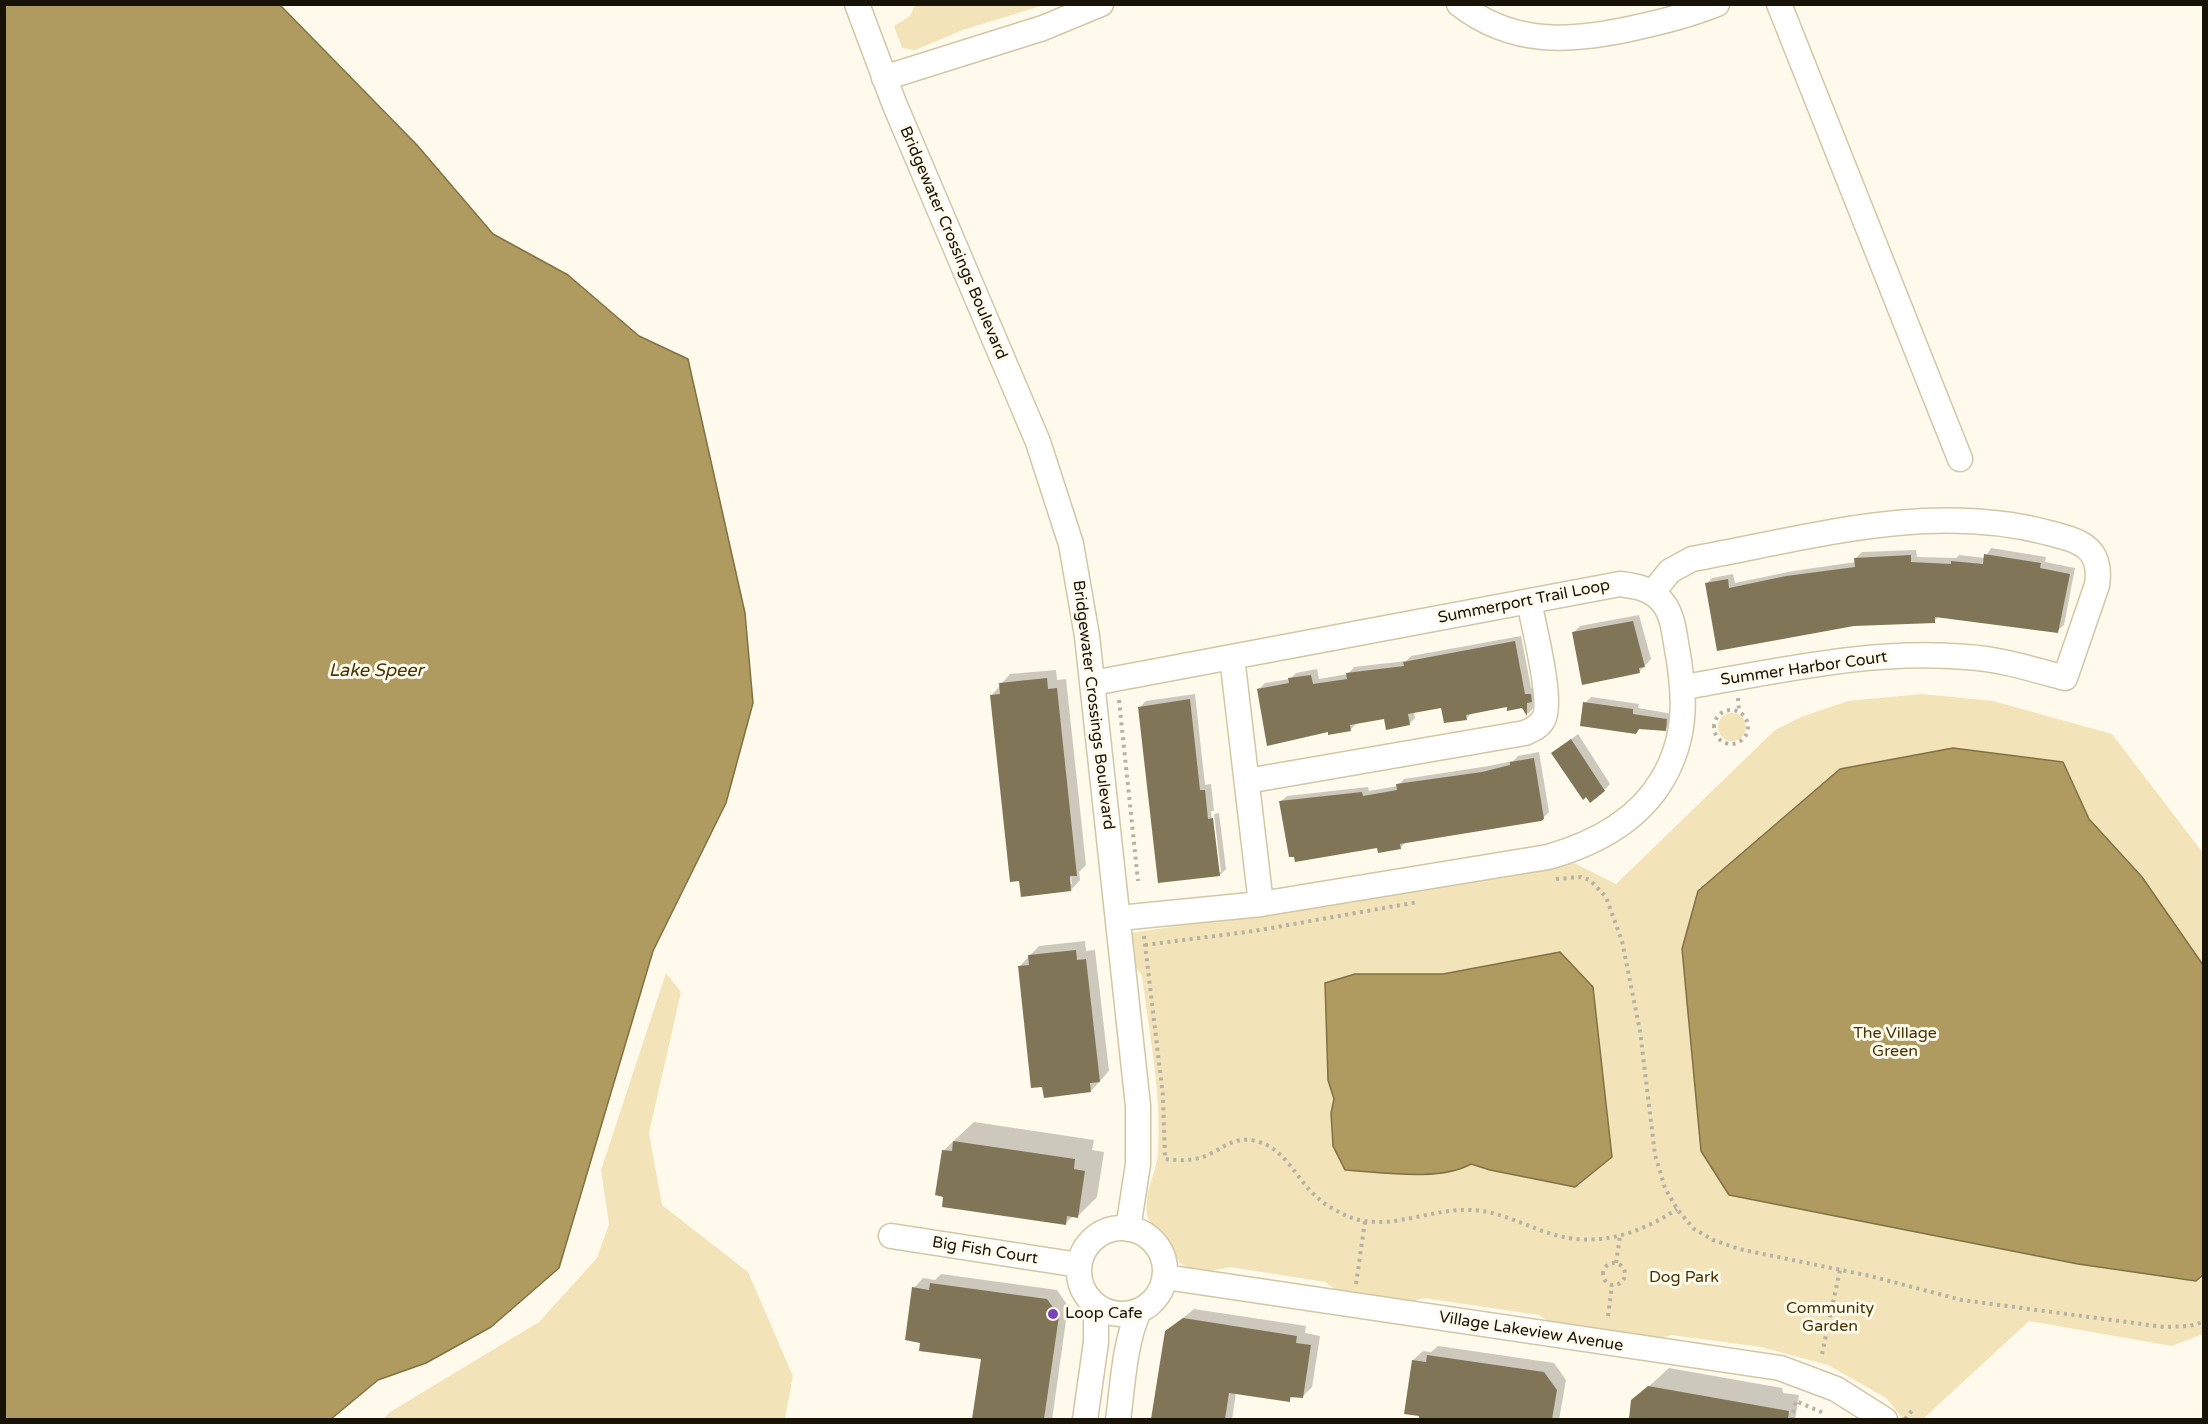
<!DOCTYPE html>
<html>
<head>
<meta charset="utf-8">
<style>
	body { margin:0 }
	#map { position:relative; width:2208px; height:1424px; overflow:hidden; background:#fffaec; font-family:"Varela Round",sans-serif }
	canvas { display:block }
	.frame { position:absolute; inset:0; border:6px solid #171307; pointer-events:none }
</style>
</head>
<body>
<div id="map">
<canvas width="2208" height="1424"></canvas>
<div class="frame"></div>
</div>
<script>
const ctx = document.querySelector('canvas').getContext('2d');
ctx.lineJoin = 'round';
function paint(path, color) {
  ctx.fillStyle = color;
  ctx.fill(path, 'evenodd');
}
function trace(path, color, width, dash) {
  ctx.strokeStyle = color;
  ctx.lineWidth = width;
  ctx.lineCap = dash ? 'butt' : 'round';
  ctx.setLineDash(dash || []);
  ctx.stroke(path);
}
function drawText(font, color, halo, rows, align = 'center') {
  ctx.font = font + ' "Varela Round",sans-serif';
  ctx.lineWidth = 6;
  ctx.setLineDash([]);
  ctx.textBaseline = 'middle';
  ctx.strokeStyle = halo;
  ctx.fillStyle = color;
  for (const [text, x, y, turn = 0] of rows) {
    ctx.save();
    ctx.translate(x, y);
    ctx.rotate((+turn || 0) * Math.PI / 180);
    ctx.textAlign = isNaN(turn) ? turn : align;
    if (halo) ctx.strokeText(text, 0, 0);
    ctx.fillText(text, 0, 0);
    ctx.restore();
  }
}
paint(new Path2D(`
	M915,5V4L1044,5L963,30L915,50L902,48L894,26L910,16Z
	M1922,694L1993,701L2112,734L2203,853V1334L2172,1346L2029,1321L1923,1419H1903L1886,1398L1828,1365L1761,1347L1671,1335L1658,1339L1551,1323L1539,1315L1424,1298L1411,1302L1341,1293L1325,1282L1230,1267L1207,1272L1189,1268L1180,1263L1167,1240L1148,1219C1142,1192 1156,1178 1158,1152C1162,1094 1149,1033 1142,976L1135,966L1131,933L1543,870L1574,863L1616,884L1775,730L1801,717L1848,701Z
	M1718 727a14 14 0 1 1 28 0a14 14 0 1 1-28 0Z
	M666,973L681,992L649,1133L662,1205L748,1272L793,1376L785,1419H384L390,1412L539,1322L597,1258L609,1224L601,1170Z`), '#f3e3b8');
const water = new Path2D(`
	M5,4L280,5L417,145L493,234L568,275L639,336L688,359L745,613L753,703L726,803L653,951L559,1268L491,1327L426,1363L378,1380L331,1419H5Z
	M1953,748L2063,762L2089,819L2142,877L2203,965L2204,1274L2196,1281L2078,1264L1729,1195L1701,1151L1682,949L1698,891L1840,769Z
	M1560,952L1593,987L1612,1157L1575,1187L1490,1170L1471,1164C1439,1182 1381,1172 1345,1170L1333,1146L1331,1113L1334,1099L1328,1080L1325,983L1355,974H1443Z`);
paint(water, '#af9a5f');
trace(water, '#817245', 1.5);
paint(new Path2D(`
	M1991,548L2046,557L2045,562L2075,568L2064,625L2057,631L1939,616L1934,621L1854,624L1706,584L1712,578L1733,574L1735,583L1793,571L1856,562V558L1862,552L1916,550L1917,557L1956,558L1959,555L1985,558Z
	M1639,615L1651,659L1639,672L1574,632L1580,626Z
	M1521,636L1531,688L1537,689V695L1533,699V708L1528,714L1523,707L1508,705L1473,712L1467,718L1442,706L1414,712L1415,718L1409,724L1386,718L1357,723L1351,729L1329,730L1259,689L1265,683L1290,679L1296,673L1317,669L1319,679L1348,674L1354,667L1406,661L1411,656Z
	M1056,670L1057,680L1066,679L1086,865L1079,872L1080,880L1071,890L991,696L1010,674ZM1070,869L1072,884H1069Z
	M1195,694L1205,785L1211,784L1214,811H1211L1218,872H1221L1214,814L1219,813L1226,869L1220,875L1140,707L1146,701Z
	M1591,697L1639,704L1638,708L1673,714L1671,723L1665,730L1640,728L1636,732L1585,703Z
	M1578,734L1610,784L1604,790L1587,795L1553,753Z
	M1539,752L1549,812L1543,818L1406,842L1400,848L1378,846L1280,802L1287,796L1368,787L1369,791L1398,786L1404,779L1489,766L1513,761L1518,756Z
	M1085,941L1086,951L1095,950L1109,1071L1091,1091L1019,967L1039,946Z
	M974,1122L1094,1140L1092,1150L1104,1152L1097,1197L1078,1216H1073L1065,1224L943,1151Z
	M941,1274L1057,1290L1068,1306L1052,1420H974L983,1358L914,1288L923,1278L935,1280Z
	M1194,1309L1306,1326L1305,1333L1320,1336L1312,1387L1302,1397L1294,1396L1289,1400L1236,1392L1232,1420H1153L1166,1332Z
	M1438,1346L1554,1363L1566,1380L1559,1420H1420L1413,1360L1423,1351L1431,1352Z
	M1669,1368L1782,1388L1783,1393L1799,1395L1795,1420H1630L1633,1401Z`), '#0003');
paint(new Path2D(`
	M1984,554L2041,563L2040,568L2070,574L2058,633L1935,617V623L1854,626L1717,651L1705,583L1728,579L1729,588L1786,576L1855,567L1854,558L1911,555V562L1951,564V561L1983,564Z
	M1633,621L1645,667L1639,668L1640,673L1582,685L1572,632Z
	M1515,641L1525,694H1531L1532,702L1527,703V716L1522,708L1507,711V707L1466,715L1467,720L1444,723L1441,708L1408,714L1410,725L1386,730L1384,719L1350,725L1351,731L1328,735V732L1267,746L1257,689L1289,683L1288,678L1311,675L1313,684L1347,679L1346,673L1404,666L1403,662Z
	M1047,678L1048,689L1057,688L1077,876H1070L1071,891L1021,897L1019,881L1010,882L990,695L1000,694L999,683Z
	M1190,699L1200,790H1205L1208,819L1213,818L1220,876L1158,883L1138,707Z
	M1583,702L1633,709V714L1667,719L1666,731L1639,729L1636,734L1580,726Z
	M1571,739L1605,791L1590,803L1586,797L1583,800L1551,753Z
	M1534,758L1544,819L1541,821L1400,844L1401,849L1378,853L1377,848L1295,862L1294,857H1289L1279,801L1362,792L1363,796L1397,790L1396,784L1482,772L1510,765V762Z
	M1076,950L1077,960L1086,959L1100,1082L1090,1083L1091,1092L1044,1098L1042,1087L1031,1088L1018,966L1029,965L1028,955Z
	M953,1141L1075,1159L1074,1169L1085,1171L1078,1218L1067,1216L1066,1225L942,1207L943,1197L935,1195L942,1150L952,1151Z
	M930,1283L1047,1299L1059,1316L1044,1419H972L981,1359L919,1351L920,1343L905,1340L912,1287L929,1290Z
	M1183,1318L1297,1336L1296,1343L1311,1345L1303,1398L1290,1397V1402L1229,1393L1225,1419H1151L1165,1331Z
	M1427,1355L1544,1372L1557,1390L1552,1419H1419V1416L1404,1414L1412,1360L1426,1362Z
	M1648,1386L1789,1411L1788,1419H1629L1631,1400Z`), '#807556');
const minor = new Path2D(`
	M857,4L894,103L1038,442L1071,544L1087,636L1138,1106V1164L1128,1229
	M1459,4C1513,46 1571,42 1634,28C1662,22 1690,15 1717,4
	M1779,4L1960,459
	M884,78L1043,28L1101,4
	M1652,593L1670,571L1692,559C1808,538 1927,502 2045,532C2077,540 2103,545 2097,585L2065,678C2032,669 2000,659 1966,657C1871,649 1778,671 1685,687
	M1232,657L1261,904
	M1093,683L1620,584C1637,586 1653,589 1664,604C1672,615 1674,630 1676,643C1685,691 1689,735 1662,780C1637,822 1594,844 1548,857L1261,904L1119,918
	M1247,781L1525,733C1532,730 1539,727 1543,720C1554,704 1533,623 1529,601
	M1079 1271a43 43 0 1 1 86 0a43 43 0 1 1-86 0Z
	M891,1236L1079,1265
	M1165,1277L1780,1368L1836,1389L1885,1420
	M1085,1420L1096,1342V1306
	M1118,1420C1123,1384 1124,1344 1139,1311`);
trace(minor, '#d2c6a4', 27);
trace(new Path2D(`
	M1738,698L1739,711
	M1119,700L1138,881
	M1714 727a17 17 0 1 1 34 0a17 17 0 1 1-34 0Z
	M1556,879L1581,877L1590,880L1606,897L1622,941L1640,1031L1655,1155L1665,1188L1677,1209L1694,1229L1713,1240L1739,1249L1870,1276L1962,1300L2164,1327L2189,1326L2204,1322
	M1144,936L1163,1096L1165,1159C1180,1161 1196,1161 1210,1154C1226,1146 1236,1136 1256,1141C1286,1148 1296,1180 1318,1198C1324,1204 1333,1209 1341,1213C1381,1235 1423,1210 1465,1210C1497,1209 1522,1225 1552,1234C1596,1248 1640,1234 1677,1209
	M1145,945L1254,931L1418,902
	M1616,1263L1620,1236
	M1603 1274a11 11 0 1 1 22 0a11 11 0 1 1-22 0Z
	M1356,1284L1365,1221
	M1608,1316L1612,1285
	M1822,1354L1840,1270
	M1905,1419L1914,1408
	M1791,1420L1796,1401L1826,1414`), '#b7b2a5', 4, [3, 4.5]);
trace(minor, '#fff', 24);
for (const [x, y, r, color] of [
	[1053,1314,6,"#7944bb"]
]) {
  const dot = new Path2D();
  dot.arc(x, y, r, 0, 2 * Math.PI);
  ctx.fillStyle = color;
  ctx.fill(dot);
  trace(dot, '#fffaec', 2);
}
drawText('16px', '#171307', '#fffaec', [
	["Bridgewater Crossings Boulevard",953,243,67],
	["Summerport Trail Loop",1524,602,-11],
	["Summer Harbor Court",1804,669,-8],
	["Bridgewater Crossings Boulevard",1093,705,83],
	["Big Fish Court",985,1251,9],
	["Village Lakeview Avenue",1531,1332,9]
]);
drawText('16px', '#443502', '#fffaec', [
	["The Village",1895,1034],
	["Green",1895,1052],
	["Dog Park",1684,1278],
	["Community",1830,1309],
	["Garden",1830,1327]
]);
drawText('16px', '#171307', '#fffaec', [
	["Loop Cafe",1065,1314]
], 'left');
drawText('italic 18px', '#453604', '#fffaec', [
	["Lake Speer",376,671]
]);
</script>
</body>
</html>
